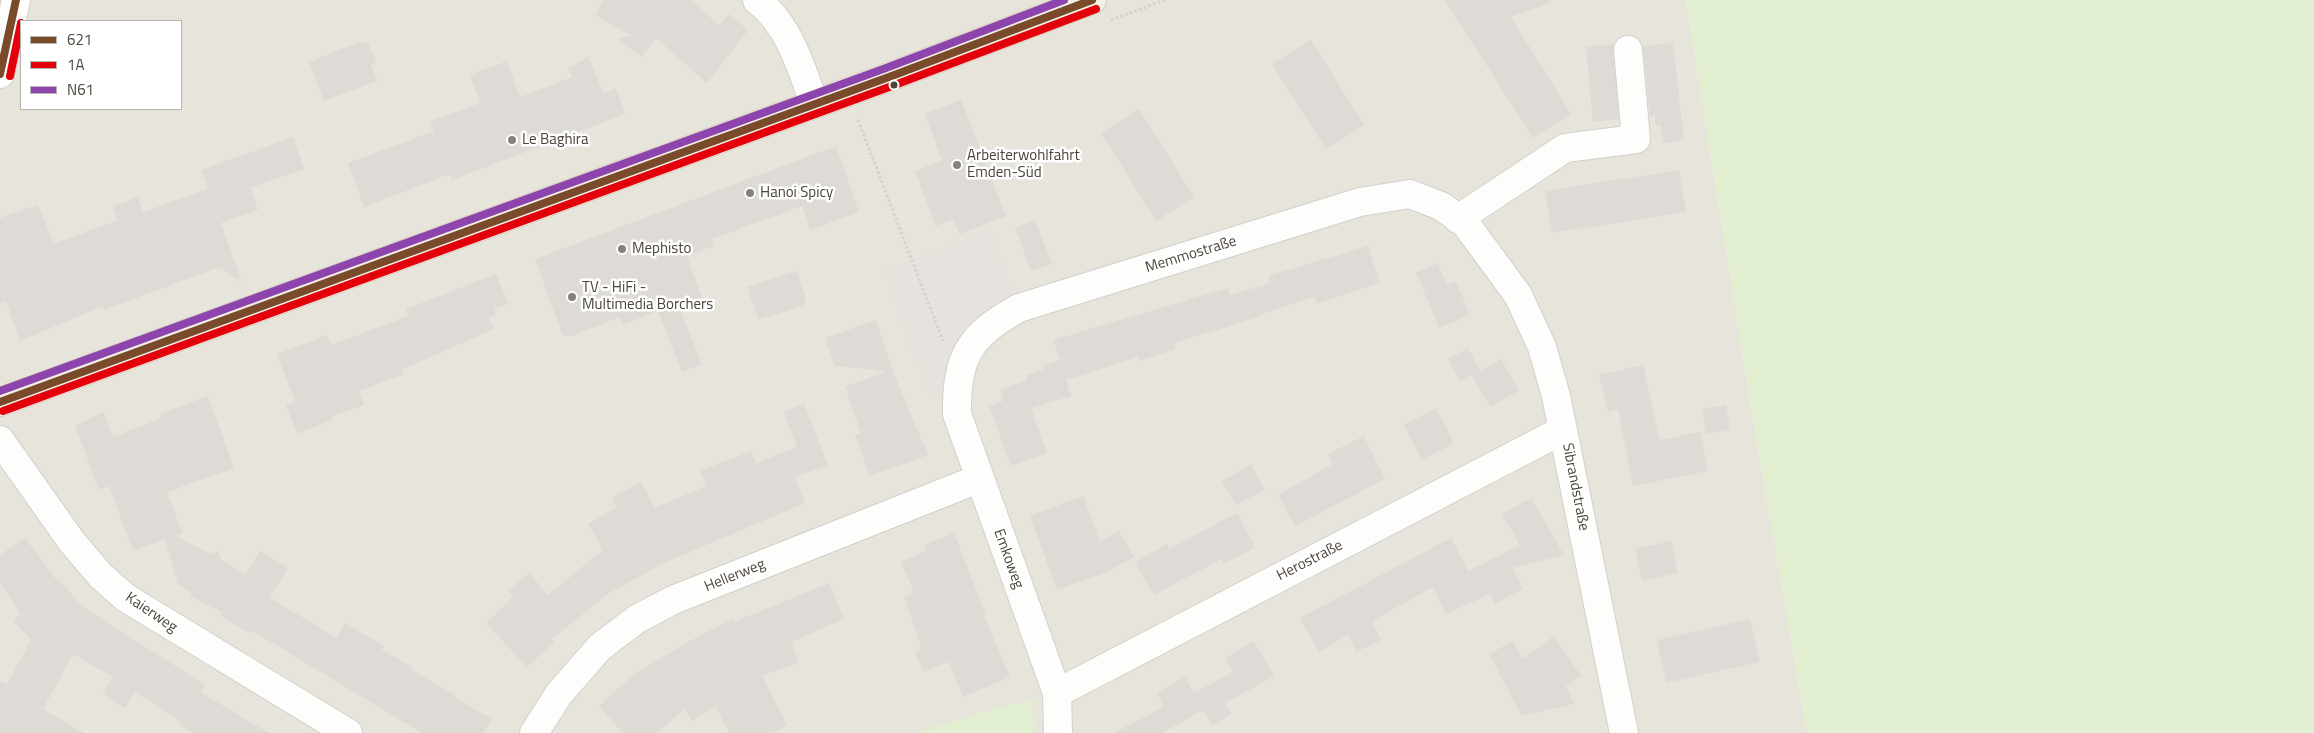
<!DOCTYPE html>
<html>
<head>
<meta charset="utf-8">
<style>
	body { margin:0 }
	#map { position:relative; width:2314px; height:733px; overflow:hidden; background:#f4f2ee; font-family:"Titillium Web",sans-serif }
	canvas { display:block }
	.legend { position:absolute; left:20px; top:20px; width:162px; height:90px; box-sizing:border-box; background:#fff; border:1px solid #b7b4b0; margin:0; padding:6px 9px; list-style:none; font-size:15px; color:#4b4439 }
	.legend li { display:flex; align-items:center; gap:10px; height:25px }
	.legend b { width:25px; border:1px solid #b7b4b0 }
</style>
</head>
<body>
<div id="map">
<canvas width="2314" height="733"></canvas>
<ul class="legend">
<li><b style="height:6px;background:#7a4b2a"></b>621</li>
<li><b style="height:6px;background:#e3000b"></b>1A</li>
<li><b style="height:6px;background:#8e44ad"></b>N61</li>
</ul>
</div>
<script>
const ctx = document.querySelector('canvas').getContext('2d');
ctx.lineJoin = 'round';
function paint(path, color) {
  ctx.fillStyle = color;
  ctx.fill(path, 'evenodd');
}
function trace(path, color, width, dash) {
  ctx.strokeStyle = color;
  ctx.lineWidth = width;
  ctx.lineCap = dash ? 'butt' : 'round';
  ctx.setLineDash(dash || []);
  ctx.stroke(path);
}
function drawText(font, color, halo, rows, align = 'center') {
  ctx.font = font + ' "Titillium Web",sans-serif';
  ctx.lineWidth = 5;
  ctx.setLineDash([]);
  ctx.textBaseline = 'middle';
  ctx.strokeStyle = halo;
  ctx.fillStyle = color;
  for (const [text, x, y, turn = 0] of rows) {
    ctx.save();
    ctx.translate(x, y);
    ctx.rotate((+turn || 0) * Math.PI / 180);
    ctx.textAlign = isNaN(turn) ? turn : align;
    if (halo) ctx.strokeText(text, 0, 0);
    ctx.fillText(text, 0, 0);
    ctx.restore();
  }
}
paint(new Path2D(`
	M0,0H1686L1750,399L1807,733H0ZM21,21H181V109H21Z`), '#e7e4dc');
paint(new Path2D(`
	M1686,0H2314V733H1807L1750,399Z
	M1031,701L1035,733H915L1000,707Z`), '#e1eecf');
paint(new Path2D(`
	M991,229L1019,308L956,384L929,395L883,271Z`), '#e6e3df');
paint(new Path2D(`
	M604,0H691L719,25L729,14L748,30L707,83L656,38L642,57L618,40L630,35L595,15Z
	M1445,0H1550L1551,2L1511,17L1571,114L1533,138Z
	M1311,40L1364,125L1326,149L1272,64Z
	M362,41L363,44L368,43L376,62L371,64L377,81L324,101L309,62Z
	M1673,43L1684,140L1663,143L1661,125L1656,126L1655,116H1650L1643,46Z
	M1613,44L1619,119L1593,122L1586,47Z
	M588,57L604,94L616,88L625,114L452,180L450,174L364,207L348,163L434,131L430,121L480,103L470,75L507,61L520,97L572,77L568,68Z
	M961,100L1006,216L960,234L953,220L936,226L915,171L942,160L925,114Z
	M1139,109L1194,197L1156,221L1101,133Z
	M293,137L304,169L250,188L258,210L221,223L242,283L220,267L104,310L103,306L20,341L6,301L0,303V218L38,205L54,244L118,220L113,206L138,197L143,212L208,189L201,170Z
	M836,146L859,212L810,230L802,206L712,239L714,246L687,256L702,298L679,307L702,364L682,372L658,311L622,325L620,317L572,336H563L535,259Z
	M1679,170L1686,212L1552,233L1545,191Z
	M1035,220L1052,264L1031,271L1015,228Z
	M1368,246L1380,283L1317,304L1314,297L1258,315L1259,317L1174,343L1176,349L1139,361L1138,357L1066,380L1071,396L1031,408L1047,453L1011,466L989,406L1003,401L1000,390L1028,380L1026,375L1044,369L1043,365L1060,360L1053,340L1228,288L1230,295L1271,283L1268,276Z
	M1438,263L1447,285L1456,281L1470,315L1439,328L1416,272Z
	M797,271L805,295L804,305L758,320L747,287Z
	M496,274L508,304L494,309L496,314L489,317L494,329L403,369L404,374L359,391L364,405L332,416L334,419L297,434L286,405L295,402L277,354L327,335L331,345L409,316L406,309Z
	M876,320L895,377L928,455L870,476L855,435L861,433L845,387L887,371L835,366L825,338Z
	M1468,348L1480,371L1474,374L1501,359L1519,391L1490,407L1472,375L1461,382L1448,359Z
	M1643,365L1660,440L1700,432L1708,471L1633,486L1618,409L1608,412L1599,375Z
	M208,396L234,468L167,492L182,533L176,536L210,554L218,551L221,560L246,574L260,551L288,568L270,598L337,638L345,623L384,646L382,650L414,668L412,670L456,696L455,698L492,719L483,733H422L251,630L249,633L221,616L223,613L192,597L190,591L178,585L165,539L133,551L109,486L99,490L75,426L104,412L113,437L162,418L160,414Z
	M804,404L828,466L794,477L805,503L664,563L609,593L552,639L554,642L527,667L486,623L513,597L508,591L529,573L548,595L603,550L588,524L617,507L611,498L641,482L655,508L706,486L700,471L751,451L756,463L797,447L784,412Z
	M1726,405L1730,429L1706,434L1702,409Z
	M1436,408L1454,443L1422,460L1404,425Z
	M1364,436L1385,479L1295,526L1278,495L1333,464L1328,454Z
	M1251,465L1265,490L1236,505L1222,481Z
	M1083,496L1100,542L1119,531L1134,557L1109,571L1057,590L1030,516Z
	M1531,498L1564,555L1513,568L1523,589L1495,604L1490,594L1446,614L1433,587L1372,621L1381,640L1356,652L1348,635L1319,652L1300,618L1451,538L1468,571L1520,545L1502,514Z
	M1237,513L1255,547L1224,564L1221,559L1154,595L1135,562L1167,544L1169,549Z
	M954,533L986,615L984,616L1010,677L963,697L949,662L923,672L915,652L922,650L904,597L914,593L901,561L927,551L924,545Z
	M25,538L58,582L59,580L83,607L205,685L200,692L269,733H192L179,725L181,722L135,691L125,708L103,694L113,677L73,654L43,709L84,733H0V681L7,684L31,640L13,621L21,614L0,583V555Z
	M1671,541L1678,573L1642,581L1635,549Z
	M829,583L844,619L791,642L799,662L762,676L787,725L772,733H729L715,706L692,721L684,709L657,733H623L599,706L634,674L688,642L733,619L734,622Z
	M1750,619L1760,662L1666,683L1657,640Z
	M1554,636L1581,676L1566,686L1574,704L1522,716L1489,654L1513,641L1522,659Z
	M1254,641L1274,676L1225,703L1231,714L1212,726L1194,693L1233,672L1225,658Z
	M1185,677L1203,710L1162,733H1114L1164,707L1157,693Z`), '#dedbd6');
const minor = new Path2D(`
	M757,0C789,25 801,67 814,103
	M0,74L16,0
	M1458,219L1565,148L1636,139L1628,50
	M0,440L72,542L101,576L126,598L348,733
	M1057,693L1563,430
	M534,733L559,694L600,647L637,619L673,600L978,479
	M1058,733L1057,693L957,414C956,358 969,335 1019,308L1360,202L1410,194L1441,206L1465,223L1518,295L1542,347L1556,396L1624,733`);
const major = new Path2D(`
	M0,402L889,77L1092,0`);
trace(minor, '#d2d0cb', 30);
trace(major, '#d6cebb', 30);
trace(new Path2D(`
	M1111,20L1165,0
	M858,120L943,341`), '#d3d2cc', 3, [2.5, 2.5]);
trace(minor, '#fdfdfc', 28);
trace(major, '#f2efe6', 28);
trace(new Path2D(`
	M0,74L16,0
	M0,402L889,77L1092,0`), '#7a4b2a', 8);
trace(new Path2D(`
	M10,76L21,23
	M3,411L892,86L1096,9`), '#e3000b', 8);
trace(new Path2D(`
	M0,391L886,68L1064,0`), '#8e44ad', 8);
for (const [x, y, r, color] of [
	[894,85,4.5,"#4b4439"],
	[512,140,5,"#868178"],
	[957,165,5,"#868178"],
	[750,193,5,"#868178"],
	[622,249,5,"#868178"],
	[572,297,5,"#868178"]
]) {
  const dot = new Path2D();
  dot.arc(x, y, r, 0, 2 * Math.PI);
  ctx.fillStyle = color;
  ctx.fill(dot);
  trace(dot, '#fff', 2);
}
drawText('15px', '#4b4439', '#fff', [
	["Le Baghira",522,140],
	["Arbeiterwohlfahrt",967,156],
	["Emden-Süd",967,173],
	["Hanoi Spicy",760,193],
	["Mephisto",632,249],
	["TV - HiFi -",582,288],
	["Multimedia Borchers",582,305]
], 'left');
drawText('15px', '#4b4439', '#fff', [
	["Memmostraße",1191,255,-17],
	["Sibrandstraße",1575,487,79],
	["Emkoweg",1008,559,70],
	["Herostraße",1310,561,-27],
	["Hellerweg",735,576,-22],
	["Kaierweg",151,613,34]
]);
</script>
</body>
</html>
